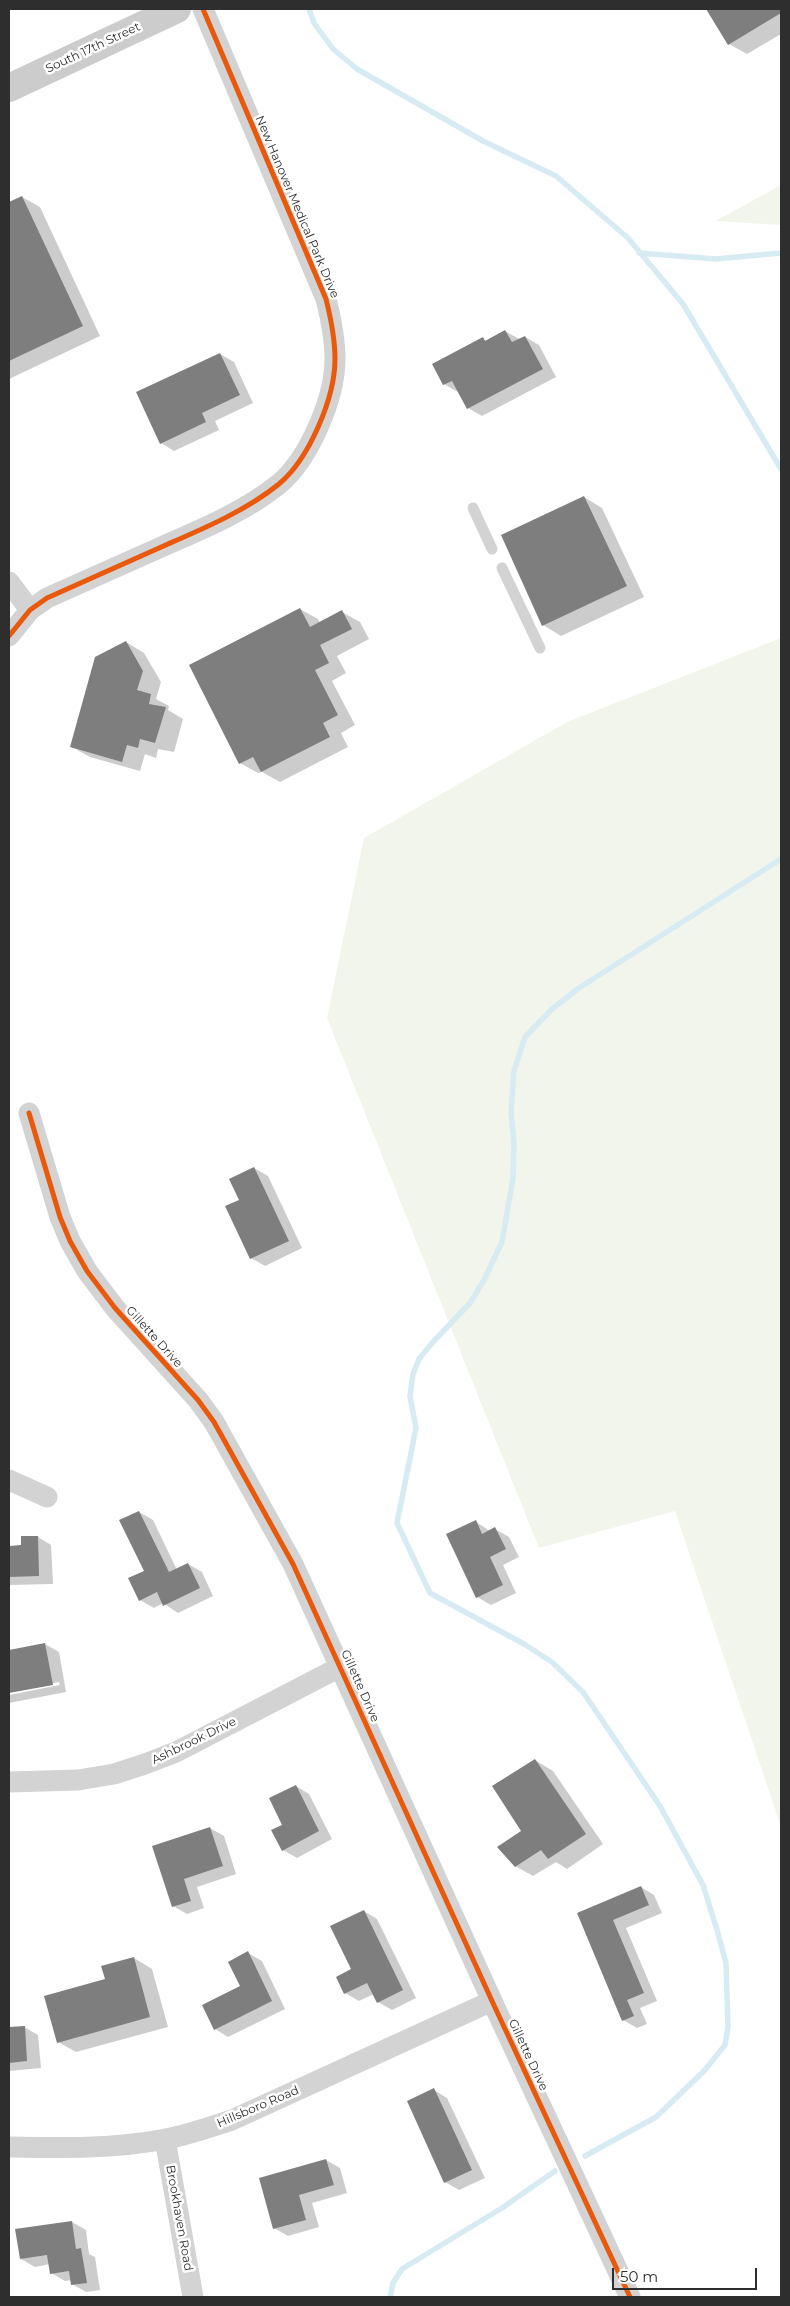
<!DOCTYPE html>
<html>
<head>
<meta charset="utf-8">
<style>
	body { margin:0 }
	#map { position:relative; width:790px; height:2306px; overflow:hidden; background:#fff; font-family:Montserrat,sans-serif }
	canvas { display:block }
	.frame { position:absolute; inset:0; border:10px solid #2e2e2e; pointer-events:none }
	.scale { position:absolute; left:612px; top:2268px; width:145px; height:22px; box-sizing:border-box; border:2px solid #2e2e2e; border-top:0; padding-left:6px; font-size:15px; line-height:18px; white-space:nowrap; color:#2e2e2e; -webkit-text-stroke:4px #fff; paint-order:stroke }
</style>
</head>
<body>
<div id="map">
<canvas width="790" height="2306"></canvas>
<div class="frame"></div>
<div class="scale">50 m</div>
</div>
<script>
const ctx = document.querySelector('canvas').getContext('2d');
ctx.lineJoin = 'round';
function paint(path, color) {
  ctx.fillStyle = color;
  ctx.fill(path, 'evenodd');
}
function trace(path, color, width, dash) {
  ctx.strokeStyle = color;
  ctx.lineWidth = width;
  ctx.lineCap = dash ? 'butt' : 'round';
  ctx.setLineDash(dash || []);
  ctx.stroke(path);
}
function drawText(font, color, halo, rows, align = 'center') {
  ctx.font = font + ' Montserrat,sans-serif';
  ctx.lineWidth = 5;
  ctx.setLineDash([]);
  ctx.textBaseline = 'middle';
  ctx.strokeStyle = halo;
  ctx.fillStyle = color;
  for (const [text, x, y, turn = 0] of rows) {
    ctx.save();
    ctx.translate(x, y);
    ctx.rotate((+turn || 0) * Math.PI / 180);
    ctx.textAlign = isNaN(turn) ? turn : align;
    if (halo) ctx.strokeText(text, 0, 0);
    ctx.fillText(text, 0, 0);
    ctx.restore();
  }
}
paint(new Path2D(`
	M781,185V225L716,221Z
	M781,638V1827L675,1511L539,1548L327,1018L364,838L567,722Z`), '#f2f5eb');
paint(new Path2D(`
	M710,9H781V34L747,54L729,44L708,10Z
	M22,197L40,207L100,336L9,379V203Z
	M505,331L519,339L525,337L539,345L556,377L482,416L468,408L458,392L444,384L434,364L483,339L487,341Z
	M220,354L234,362L253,403L215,421L219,430L174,451L161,443Z
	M584,497L602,508L644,597L561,636L543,625Z
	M300,609L318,619L320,623L342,612L360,622L369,639L337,656L346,673L332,681L355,725L341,733L348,747L280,782L262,772L258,773L240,763Z
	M126,642L144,653L161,682L156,699L169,706L168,710L183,719L174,752L158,749L156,758L145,754L140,771L90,757L72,747Z
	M254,1168L268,1176L302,1248L265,1266L251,1258L240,1200Z
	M139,1512L153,1520L177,1570L188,1564L202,1572L213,1596L178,1613L163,1603L154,1608L140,1600L145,1571Z
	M476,1522L490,1531L495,1529L509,1537L519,1557L503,1565L516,1593L491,1605L477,1597Z
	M38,1537L51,1545L53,1584L9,1585V1547H22Z
	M45,1644L59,1652L66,1692L9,1703V1695L60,1685L59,1682L9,1692V1651Z
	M535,1760L553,1771L603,1844L567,1869L556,1862L533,1876L515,1866Z
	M296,1786L309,1794L332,1839L297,1858L283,1850L284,1825Z
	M210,1828L224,1836L236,1874L197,1887L204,1908L187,1914L173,1906L154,1847Z
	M641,1887L654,1895L662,1913L626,1928L657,2001L640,2008L647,2024L637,2028L623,2020L578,1913Z
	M364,1911L377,1919L416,1998L392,2010L378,2002L374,1994L359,2001L345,1993L338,1977L353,1970Z
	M248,1953L262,1961L285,2009L228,2037L215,2029L241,1987Z
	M134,1958L152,1969L168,2027L76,2052L58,2042L106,1980Z
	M24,2027L38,2035L41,2068L9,2071V2028Z
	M434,2090L447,2098L485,2178L459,2190L445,2182Z
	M326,2160L340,2168L347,2193L312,2203L319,2227L288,2236L274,2228L260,2179Z
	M72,2222L86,2230L89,2254L95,2257L100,2290L86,2292L72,2284V2280L65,2281L51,2273L50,2264L35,2267L21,2259Z`), '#0003');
trace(new Path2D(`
	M309,9L314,23L333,49L357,69L483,141L556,176L628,238L683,304L781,469
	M639,253L716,259L781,253
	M585,2156L656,2117L704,2071L725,2045L728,2027L726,1963L717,1930L703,1885L660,1806L583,1692L552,1662L524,1644L430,1593L397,1523L416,1428L410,1396L413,1374L419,1359L432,1343L470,1303L484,1280L502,1242L513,1178L514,1144L511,1112L514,1071L525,1037L552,1009L579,988L781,859
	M390,2297L393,2283L402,2269L502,2208L555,2171`), '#d7ebf3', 5.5);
paint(new Path2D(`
	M706,9H781V13L728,45Z
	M22,196L83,326L9,361V202Z
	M505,330L512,342L525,336L543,369L467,409L452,381L443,385L432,364L483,337L485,341Z
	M220,353L240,395L202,413L206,422L160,444L136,392Z
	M584,496L627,586L542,626L501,535Z
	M300,608L310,627L342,610L352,629L320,645L329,663L315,670L338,715L323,723L330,737L261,772L253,757L239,764L189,665Z
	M126,641L143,671L137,690L151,694L149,704L166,707L155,743L140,739L138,748L127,745L122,762L70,747L95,657Z
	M254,1167L289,1241L250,1259L225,1206L239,1200L229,1179Z
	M139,1511L169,1572L188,1563L200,1588L163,1606L157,1592L139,1601L128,1578L144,1571L119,1520Z
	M476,1520L482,1534L495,1527L506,1549L490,1557L503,1585L476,1598L446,1534Z
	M21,1536H38L39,1576L9,1577V1546L21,1545Z
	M45,1643L53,1685L9,1693V1650Z
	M535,1759L586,1834L548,1859L541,1850L515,1867L497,1847L521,1831L492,1786Z
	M296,1785L319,1831L282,1851L271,1830L282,1825L269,1798Z
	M210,1827L223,1866L184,1879L191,1901L172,1907L152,1846Z
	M641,1886L649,1905L613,1920L644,1993L627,2000L634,2016L622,2021L577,1913Z
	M364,1910L403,1990L377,2003L367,1983L344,1994L336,1977L351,1969L330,1926Z
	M248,1951L272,2001L214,2030L202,2005L240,1986L228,1962Z
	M134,1957L150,2017L57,2043L44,1996L105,1979L101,1966Z
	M25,2026L27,2061L9,2063V2027Z
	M434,2088L472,2170L444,2183L407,2101Z
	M326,2159L334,2185L299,2195L306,2220L273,2229L259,2178Z
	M72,2221L76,2249L81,2248L87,2283L71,2285L69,2271L50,2274L47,2255L20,2259L15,2229Z`), '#7e7e7e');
trace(new Path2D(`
	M473,508L492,549
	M502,568L540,648`), '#d3d3d3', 11);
trace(new Path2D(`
	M9,582L30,610
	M9,636L30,610L47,598C87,580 128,562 168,544C205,528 247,510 279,484C309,459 335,398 335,359C335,338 331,319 326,299L203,9
	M29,1113L60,1217L70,1241L87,1271L115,1308L198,1400L214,1422L293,1564L492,2001L630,2297
	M9,1480L47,1497
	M9,1782L78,1780L114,1774L145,1764L176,1752L340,1667
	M165,2139L193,2297
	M9,2147C61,2148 114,2149 166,2139C188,2135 210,2127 232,2120L492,2001`), '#d3d3d3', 21);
trace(new Path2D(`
	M9,88L177,9`), '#ccc', 28);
trace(new Path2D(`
	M9,636L30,610L47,598C87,580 128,562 168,544C205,528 247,510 279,484C309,459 335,398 335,359C335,338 331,319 326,299L203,9
	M29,1113L60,1217L70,1241L87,1271L115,1308L198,1400L214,1422L293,1564L492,2001L630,2297`), '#e8590c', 5);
drawText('12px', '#2e2e2e', '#fff', [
	["South 17th Street",93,48,-25],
	["New Hanover Medical Park Drive",297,207,67],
	["Gillette Drive",154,1337,48],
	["Gillette Drive",360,1686,66],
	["Ashbrook Drive",194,1741,-26],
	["Gillette Drive",528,2055,65],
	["Hillsboro Road",258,2107,-23],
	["Brookhaven Road",179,2218,80]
]);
</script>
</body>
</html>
